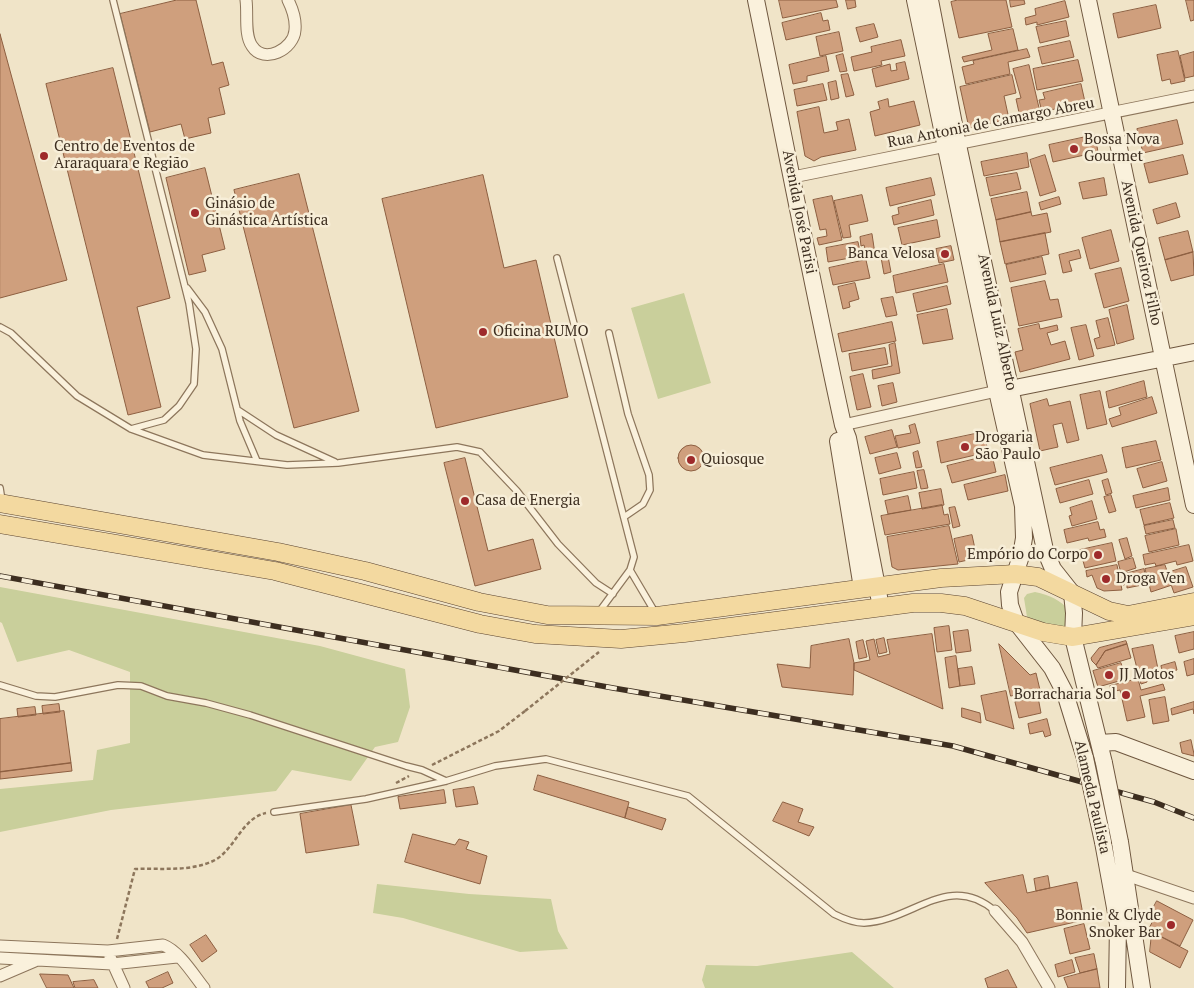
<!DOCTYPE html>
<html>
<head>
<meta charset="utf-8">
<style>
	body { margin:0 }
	canvas { display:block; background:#f0e4c8 }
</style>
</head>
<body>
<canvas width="1194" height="988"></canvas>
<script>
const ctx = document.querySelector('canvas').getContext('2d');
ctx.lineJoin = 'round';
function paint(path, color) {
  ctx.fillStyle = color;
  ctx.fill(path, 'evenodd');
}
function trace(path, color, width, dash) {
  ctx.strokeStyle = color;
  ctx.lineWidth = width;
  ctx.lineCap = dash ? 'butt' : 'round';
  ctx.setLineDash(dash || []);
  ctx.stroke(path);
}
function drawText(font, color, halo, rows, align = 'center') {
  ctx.font = font + ' "PT Serif",serif';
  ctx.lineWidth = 5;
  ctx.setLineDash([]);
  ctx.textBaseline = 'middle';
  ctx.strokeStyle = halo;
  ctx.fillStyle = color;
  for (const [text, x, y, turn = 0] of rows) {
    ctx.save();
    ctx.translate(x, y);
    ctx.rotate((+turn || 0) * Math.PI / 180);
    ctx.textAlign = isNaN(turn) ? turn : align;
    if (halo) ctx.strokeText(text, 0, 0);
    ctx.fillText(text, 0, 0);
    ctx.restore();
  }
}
paint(new Path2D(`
	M684,293L711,383L658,399L631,308Z
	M0,587L320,646L405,669L410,707L398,742L375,747L351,781L292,770L276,791L111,810L0,832V789L93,780L97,750L130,743V672L69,650L17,662L2,623L0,622Z
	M1035,592C1050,595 1060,600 1070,611L1066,632L1027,617L1024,598L1027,594Z
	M377,884L469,894L551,899L558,931L568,949L520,952L403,918L373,913Z
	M852,952L894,988H705L702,980L706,965L757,966Z`), '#c9cf9b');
const building = new Path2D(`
	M177,0H196L212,65L223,62L229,85L219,88L225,114L208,118L211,133L185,139L181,124L150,132L120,14Z
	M779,0H836L838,7L783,18Z
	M846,0H855L856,7L848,9Z
	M958,0H1006L1012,27L959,38L951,2Z
	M1010,0H1024L1025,4L1011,7Z
	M1186,0H1194V20L1191,21Z
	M1065,1L1069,17L1037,25V22L1026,25L1025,18L1036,15L1035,9Z
	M1156,5L1161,28L1118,38L1113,14Z
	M821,13L823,21L828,20L830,30L786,40L782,23Z
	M1066,21L1069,36L1040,43L1036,27Z
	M874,24L878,37L860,42L856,28Z
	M1013,29L1018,50L964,62L962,57L992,50L988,34Z
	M839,32L843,51L820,56L816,37Z
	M0,34L67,280L0,298Z
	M901,40L905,56L881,61L882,65L854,71L851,57L872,52L871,47Z
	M1070,41L1074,57L1042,64L1038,48Z
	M1027,49L1030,57L1008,62L1010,74L966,84L962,67L974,64L973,61Z
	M1178,51L1185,81L1171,84L1170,79L1162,81L1157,55Z
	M1194,52V76L1185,78L1180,56Z
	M843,54L847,71L840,72L836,56Z
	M826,56L829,71L807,76V81L793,84L789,65Z
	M1078,60L1083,81L1037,90L1033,69Z
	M905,62L909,79L876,87L872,69L890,64L891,71L897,70L896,64Z
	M1029,65L1040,112L1020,117L1016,99L1021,98L1013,69Z
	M113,68L170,298L137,307L161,407L128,415L46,84Z
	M848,74L854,95L846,97L841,75Z
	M1012,75L1016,93L1004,96L1009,119L969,128L960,87Z
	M836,81L839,98L831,100L828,83Z
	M823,84L827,100L797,106L794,90Z
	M1081,84L1085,102L1042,112L1039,100L1045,99L1043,93Z
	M888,99L889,107L914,101L920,125L875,136L870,112L880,109L878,102Z
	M819,107L824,133L838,130L836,122L849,119L856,150L821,157L814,161L805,156L797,112Z
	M1177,120L1183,144L1143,153L1137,129Z
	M1095,135L1098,152L1053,162L1049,145Z
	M1027,153L1029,167L984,176L981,162Z
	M1045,155L1056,191L1040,196L1030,160Z
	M1183,155L1188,174L1149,183L1144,164Z
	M205,168L225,249L202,255L206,271L189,275L166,178Z
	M1017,173L1021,189L990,196L986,178Z
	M299,174L359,411L294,428L234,190Z
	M483,175L504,268L536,260L568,397L436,428L382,199Z
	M931,178L935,195L890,206L886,188Z
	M1104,178L1107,195L1083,199L1079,183Z
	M1027,192L1031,212L996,220L991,199Z
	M862,195L868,221L849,225L851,237L843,238L834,201Z
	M832,196L842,240L819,245L817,238L827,236L826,229L820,230L813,200Z
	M1059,197L1061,204L1041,210L1039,203Z
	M931,200L934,215L894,225L892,216L899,214L898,208Z
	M1176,203L1180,217L1157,224L1153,210Z
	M1031,212L1032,216L1047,213L1051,232L1000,242L996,220Z
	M937,220L940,237L902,245L898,228Z
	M1111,230L1119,261L1090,269L1082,238Z
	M1188,231L1193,252L1165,260L1159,238Z
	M1045,233L1049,254L1005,264L1000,242Z
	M872,234L875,254L867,256L864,245L861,246L860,237Z
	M858,242L861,256L828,262L826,248Z
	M951,246L954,260L939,263L936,249Z
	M1079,250L1081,258L1069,261L1072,271L1063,273L1059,255Z
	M887,251L891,272L884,274L880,252Z
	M1193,252L1194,275L1171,281L1165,260Z
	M1042,257L1046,274L1010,282L1006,265Z
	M866,260L870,278L833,285L829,268Z
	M944,264L948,282L896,293L893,276Z
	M1121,268L1129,301L1104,308L1095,274Z
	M1045,281L1050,300L1058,299L1062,317L1019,326L1011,288Z
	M855,283L859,299L849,302L850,307L843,309L838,287Z
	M947,286L951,304L917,312L913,294Z
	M893,297L897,315L886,317L881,299Z
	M1127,305L1134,339L1117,344L1109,310Z
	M947,309L953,339L923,344L917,315Z
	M1108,318L1115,345L1097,349L1094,339L1100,337L1096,321Z
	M892,322L896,341L842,352L838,334Z
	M1039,324L1040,329L1057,325L1058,330L1047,333L1051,345L1065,341L1070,359L1020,372L1015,352L1023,350L1018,329Z
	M1086,325L1094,356L1079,360L1071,328Z
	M895,343L900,373L873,379L872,370L892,366L889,345Z
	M885,348L888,364L852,371L849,354Z
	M863,374L871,407L857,410L850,377Z
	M1144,381L1147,397L1109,408L1106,392Z
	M893,383L897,402L882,406L878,386Z
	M1100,391L1107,424L1087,429L1080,395Z
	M1152,397L1157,413L1112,427L1109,419L1121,415L1119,408Z
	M1047,399L1049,406L1070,401L1079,440L1067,443L1062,423L1053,425L1058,447L1040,451L1030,404Z
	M915,424L920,443L898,448L895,436L911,433L909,426Z
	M892,430L897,447L870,454L865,437Z
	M984,432L988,452L941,463L937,442Z
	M1156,441L1161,460L1126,468L1122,448Z
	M678 458a13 13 0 1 1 26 0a13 13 0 1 1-26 0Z
	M918,451L922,467L916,468L913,453Z
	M897,453L901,468L879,474L875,458Z
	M992,455L996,472L952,483L947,466Z
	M1102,455L1107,472L1055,485L1050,468Z
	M465,458L488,551L533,539L541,569L475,586L444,463Z
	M1162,462L1167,481L1143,488L1137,469Z
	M924,470L928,488L921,489L917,471Z
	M914,472L917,488L883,495L880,479Z
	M1005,475L1008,491L968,500L964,485Z
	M1108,479L1112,493L1106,495L1102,481Z
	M1089,480L1093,494L1060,503L1056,489Z
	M1168,488L1170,500L1136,508L1133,496Z
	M941,489L944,505L922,509L919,493Z
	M1111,495L1116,511L1109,513L1104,497Z
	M908,496L911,510L888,514L885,501Z
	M1092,501L1097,519L1072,526L1069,516L1072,515L1070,508Z
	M1170,503L1174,518L1144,525L1140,510Z
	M942,505L944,515L948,514L950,524L885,535L881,516Z
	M955,507L960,526L953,528L949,508Z
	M1173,520L1175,528L1146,534L1144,526Z
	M1098,522L1100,530L1104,529L1106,537L1089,541L1088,538L1067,543L1064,530Z
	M949,526L958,564L898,570L892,567L887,537Z
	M1176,529L1179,545L1149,552L1145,536Z
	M972,535L977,558L959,562L954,539Z
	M1127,538L1132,556L1125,559L1119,540Z
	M1112,543L1116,561L1085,568L1080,550Z
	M1189,545L1193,561L1177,565L1176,561L1156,566L1155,563L1145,565L1143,555Z
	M1133,558L1136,568L1121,573L1118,562Z
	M1117,565L1122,590L1104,591L1097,588L1092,575L1087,577L1086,571Z
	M1165,565L1172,585L1151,592L1145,569Z
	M1186,567L1193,587L1174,593L1167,573Z
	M1144,569L1146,579L1141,580L1142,585L1127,588V584L1123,585L1121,575Z
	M949,626L952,650L937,652L934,628Z
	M968,630L971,651L956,653L953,632Z
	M1194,632V649L1179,653L1175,636Z
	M932,634L943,709L854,670V663L870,660L866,641L874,639L878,657L890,654L887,640Z
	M884,638L887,652L879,654L876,640Z
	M849,639L854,663L853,695L782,687L777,664L810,668L811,646Z
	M863,640L867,657L859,659L856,642Z
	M1126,641L1127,644L1105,651L1096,665L1092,661L1091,658L1099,648Z
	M999,644L1030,675L1036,673L1040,690L1011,696Z
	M1127,644L1131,658L1098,668L1096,665L1105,651Z
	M1153,645L1158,669L1145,673L1147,682L1141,684L1132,649Z
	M956,656L960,686L949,688L945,658Z
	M1194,659V674L1187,676L1184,662Z
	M1175,662L1177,670L1163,674L1161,666Z
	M1121,663L1126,679L1098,687L1093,671Z
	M972,667L975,684L960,686L958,669Z
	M1138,679L1141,690L1163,684L1165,690L1140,696L1145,717L1127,721L1120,690L1111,692L1110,686Z
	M1006,691L1014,729L986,720L981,696Z
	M1038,697L1041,713L1019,718L1015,702Z
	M1165,697L1169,721L1153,724L1149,700Z
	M1194,702V714L1193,709L1172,715L1171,709Z
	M59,704L60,712L43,714L42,706Z
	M35,707L36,715L18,717L17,709Z
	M962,708L980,713L981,723L962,717Z
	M64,711L71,763L0,772V719Z
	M1047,719L1051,735L1045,737L1043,731L1030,734L1028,724Z
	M1191,740L1194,754V756L1182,753L1180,743Z
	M71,763L72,771L0,779V772Z
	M538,775L629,802L625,818L534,790Z
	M474,787L478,804L456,807L453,790Z
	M444,790L446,803L400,809L398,797Z
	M783,802L803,809L798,822L814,827L809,836L773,821Z
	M351,805L359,845L306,853L300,814Z
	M628,807L666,819L662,830L625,818Z
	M413,834L455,845L459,839L469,842L466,849L487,856L480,884L405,862Z
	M1023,875L1027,893L1077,882L1084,920L1027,933L1017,918L985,883Z
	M1048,876L1050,888L1036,891L1034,879Z
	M1157,901L1193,920L1180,946L1148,930L1155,917L1150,914Z
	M1084,924L1090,949L1070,954L1064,929Z
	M1152,932L1188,951L1180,968L1150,952Z
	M206,935L217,951L202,962L190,945Z
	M1094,954L1097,969L1080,973L1075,958Z
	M1072,960L1075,972L1058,977L1055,965Z
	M1097,969L1100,988H1068L1064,978Z
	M1008,970L1017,988H988L985,979Z
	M168,972L173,983L162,988H149L146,982Z
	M40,974L68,975L74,988H47Z
	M94,980L98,988H75L73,982Z`);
paint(building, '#cf9f7d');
trace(building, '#8d5f41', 1);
const lane = new Path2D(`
	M113,0L189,303L196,349L194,384L179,406L164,420L131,429
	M557,258L634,557L630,570
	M187,288L205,312L222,349L240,421L257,461
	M0,327L11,333L77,396L131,429L203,455L287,465L338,463L457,447L480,452L517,491L558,544L596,583L613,594
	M609,333L628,414L649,475L650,490L643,504L624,517
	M238,410L276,435L335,462
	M0,488L2,501
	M599,612L630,570L656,614
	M0,685L36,696L55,697L118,685L141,686L167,696L206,703L250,715L406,766L422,770L446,781
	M274,812L366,799L446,781L495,766L546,759L688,796L834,914C844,919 853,923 864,923C913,921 948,871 995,911`);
const street = new Path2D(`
	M246,0C248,14 244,35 252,46C264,65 294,49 295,30C296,20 292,8 288,0
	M793,177L1194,96
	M843,425L997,391
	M1119,876L1126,875L1194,898
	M995,911L1022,942L1049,988
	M0,946L108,951L163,945C179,951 193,974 204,988
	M110,957L124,988
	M0,958L112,964L177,957
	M0,976L35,961`);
const secondary = new Path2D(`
	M756,0C785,142 812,284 843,425L848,438L881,607
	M915,0L997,391L1023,506L1024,538L1021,556L1009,592L1010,605L1016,622L1052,668L1065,693L1085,758
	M930,0L958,145L1045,550L1053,569L1072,593L1074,613L1073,637L1104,763
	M1088,0L1194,505
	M1000,391L1194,352
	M838,441L862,588
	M1099,743L1116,742L1194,771
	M1103,842L1118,924L1117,988
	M1120,842L1142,988`);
const primary = new Path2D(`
	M0,503L278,552L365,571L479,602L547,615L657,616L941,578L1015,574L1038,577L1109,611L1128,615L1194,602
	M0,524L275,571L480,624L535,634L621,639L684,633L913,603H941L965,606L1043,632L1073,637L1194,616`);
trace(lane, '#8d765c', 8);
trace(street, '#8d765c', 13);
trace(secondary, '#6f573f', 18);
trace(primary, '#5b4430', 19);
trace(new Path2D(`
	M432,765L499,731L525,711
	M396,783L409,776
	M117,939L135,869C161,868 192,872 215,860C235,849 242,818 266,813`), '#8d765c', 2.5, [4, 2.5]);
trace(lane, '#faf1dc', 5.5);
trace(street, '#faf1dc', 11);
trace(secondary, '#faf1dc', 16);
trace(primary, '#f3d9a0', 18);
const rail = new Path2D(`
	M0,576L613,688L953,746L1154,802L1194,818`);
trace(rail, '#3d2e20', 5.5);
trace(rail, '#f7eed8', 4, [11]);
const secondaryBridge = new Path2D(`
	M1085,758L1103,842
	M1104,763L1120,842`);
trace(secondaryBridge, '#6f573f', 18, []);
trace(new Path2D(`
	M525,711L599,652`), '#8d765c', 2.5, [4, 2.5]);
trace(secondaryBridge, '#faf1dc', 16);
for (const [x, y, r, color] of [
	[1074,149,5,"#9e2a2b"],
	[44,156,5,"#9e2a2b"],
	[195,213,5,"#9e2a2b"],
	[945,254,5,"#9e2a2b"],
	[483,332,5,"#9e2a2b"],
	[965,447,5,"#9e2a2b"],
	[691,460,5,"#9e2a2b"],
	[465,501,5,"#9e2a2b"],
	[1098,555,5,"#9e2a2b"],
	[1106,579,5,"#9e2a2b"],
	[1109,675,5,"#9e2a2b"],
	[1126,695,5,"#9e2a2b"],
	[1171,925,5,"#9e2a2b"]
]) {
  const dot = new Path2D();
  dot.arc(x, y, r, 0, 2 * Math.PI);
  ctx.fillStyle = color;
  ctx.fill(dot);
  trace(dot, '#f7eed8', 2);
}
drawText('15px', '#3d2e20', '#f7eed8', [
	["Rua Antonia de Camargo Abreu",991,123,-11],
	["Avenida José Parisi",799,212,79],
	["Avenida Queiroz Filho",1141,253,78],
	["Avenida Luiz Alberto",997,322,78],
	["Alameda Paulista",1092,797,77]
]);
drawText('15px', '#3d2e20', '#f7eed8', [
	["Bossa Nova",1084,140],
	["Gourmet",1084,157],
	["Centro de Eventos de",54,147],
	["Araraquara e Região",54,164],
	["Ginásio de",205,204],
	["Ginástica Artística",205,221],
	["Banca Velosa",935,254,"right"],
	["Oficina RUMO",493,332],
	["Drogaria",975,438],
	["São Paulo",975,455],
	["Quiosque",701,460],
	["Casa de Energia",475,501],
	["Empório do Corpo",1088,555,"right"],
	["Droga Ven",1116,579],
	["JJ Motos",1119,675],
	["Borracharia Sol",1116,695,"right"],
	["Bonnie & Clyde",1161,916,"right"],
	["Snoker Bar",1161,933,"right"]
], 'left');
</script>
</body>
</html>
